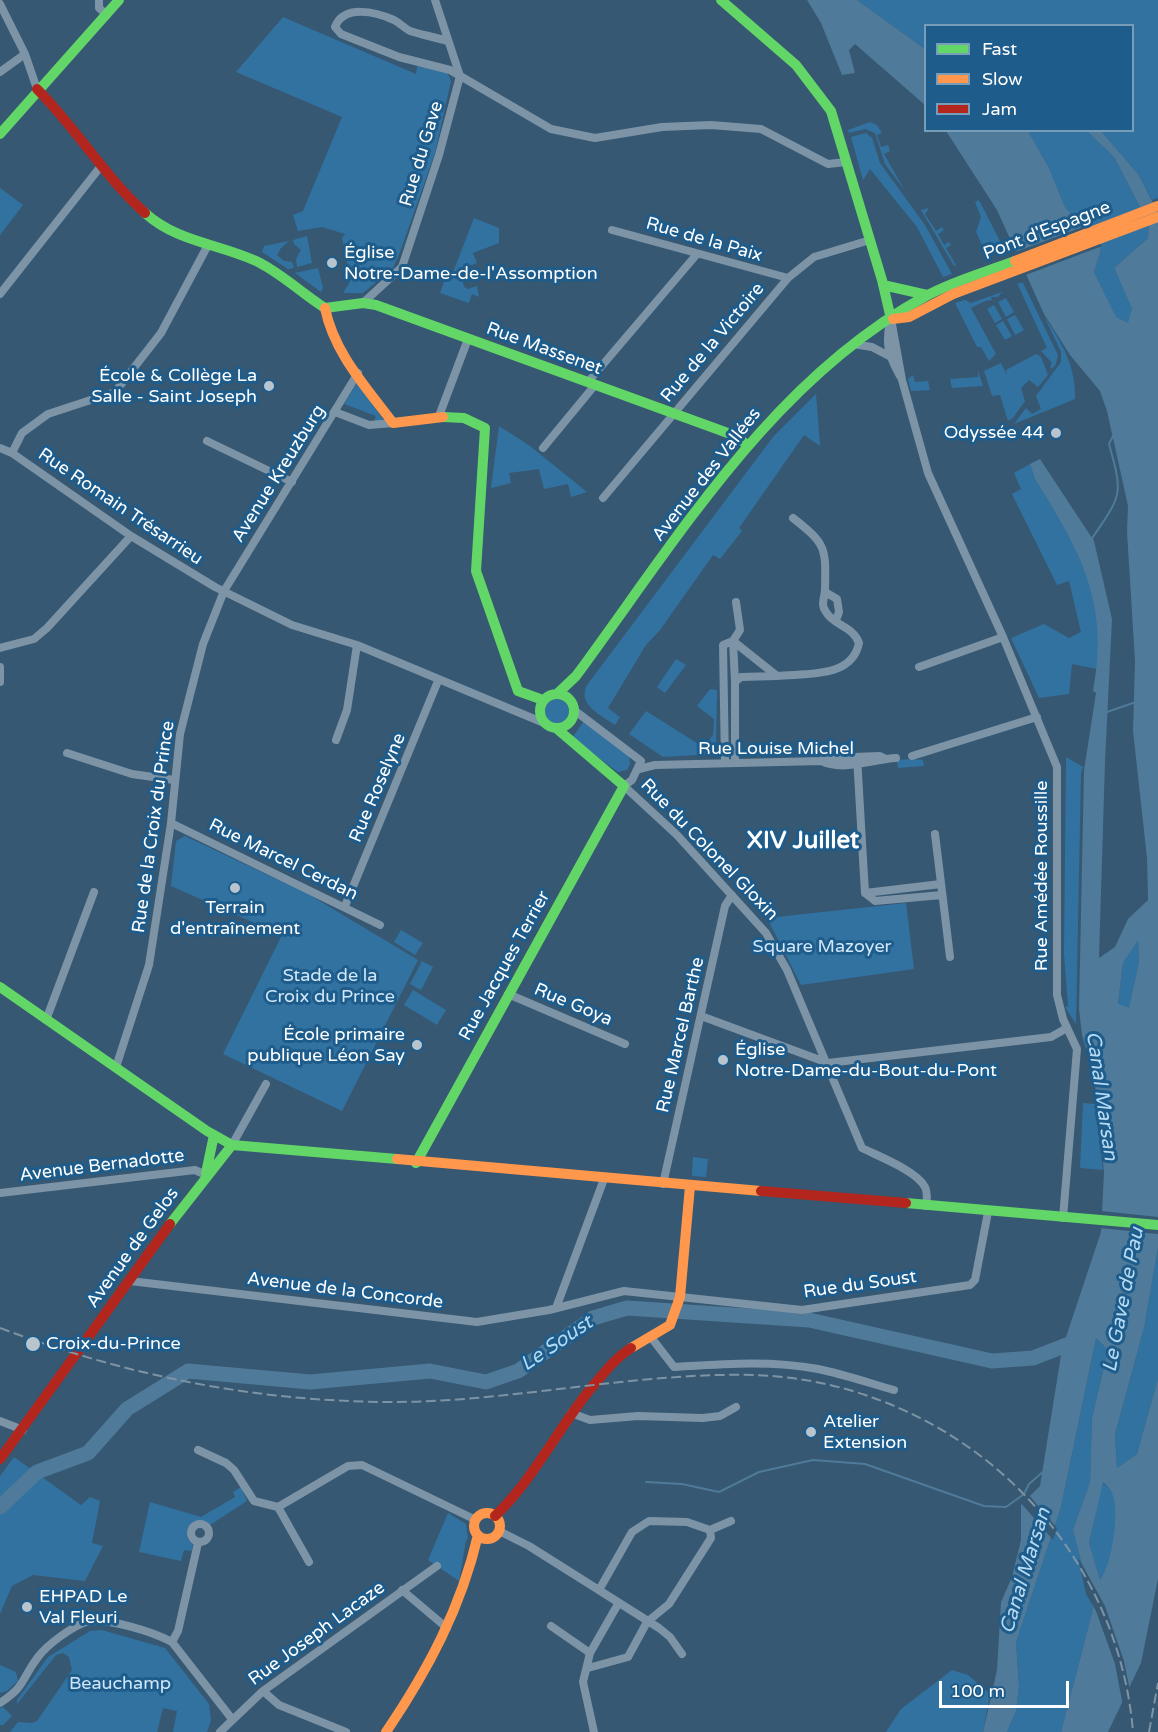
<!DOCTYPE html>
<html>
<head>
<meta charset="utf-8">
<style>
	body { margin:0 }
	#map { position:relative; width:1158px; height:1732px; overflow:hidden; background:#365872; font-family:"Varela Round",sans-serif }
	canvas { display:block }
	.legend { position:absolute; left:924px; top:24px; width:210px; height:108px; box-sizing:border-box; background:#1e5c8b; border:2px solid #789db9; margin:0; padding:8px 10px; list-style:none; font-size:18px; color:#fff }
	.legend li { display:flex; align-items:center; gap:12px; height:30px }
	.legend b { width:30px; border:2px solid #789db9 }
	.scale { position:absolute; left:939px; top:1681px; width:130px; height:27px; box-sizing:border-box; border:3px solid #fff; border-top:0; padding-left:8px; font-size:18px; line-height:21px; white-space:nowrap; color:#fff; -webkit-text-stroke:4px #1e5c8b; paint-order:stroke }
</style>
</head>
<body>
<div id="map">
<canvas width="1158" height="1732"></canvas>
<ul class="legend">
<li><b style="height:8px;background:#63d668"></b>Fast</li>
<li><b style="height:8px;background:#ff974d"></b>Slow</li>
<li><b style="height:8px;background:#b3261e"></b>Jam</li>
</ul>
<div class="scale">100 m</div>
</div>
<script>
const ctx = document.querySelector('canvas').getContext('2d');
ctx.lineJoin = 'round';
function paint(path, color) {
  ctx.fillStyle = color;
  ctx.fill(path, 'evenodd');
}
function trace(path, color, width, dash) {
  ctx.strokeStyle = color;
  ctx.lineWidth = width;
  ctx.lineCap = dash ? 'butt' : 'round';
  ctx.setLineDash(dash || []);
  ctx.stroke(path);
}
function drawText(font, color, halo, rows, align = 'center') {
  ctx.font = font + ' "Varela Round",sans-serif';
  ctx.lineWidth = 6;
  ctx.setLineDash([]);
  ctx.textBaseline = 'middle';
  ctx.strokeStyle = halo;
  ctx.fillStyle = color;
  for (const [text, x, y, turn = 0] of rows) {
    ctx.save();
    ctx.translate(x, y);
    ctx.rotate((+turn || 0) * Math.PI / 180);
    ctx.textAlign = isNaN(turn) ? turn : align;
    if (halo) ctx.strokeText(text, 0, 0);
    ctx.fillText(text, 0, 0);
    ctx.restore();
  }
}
paint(new Path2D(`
	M857,0H1158V198L1152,200L1138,174L1101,131L1132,130V26H926L925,49Z
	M283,17L416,74L417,66L447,72L451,81L435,153L400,252L393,268L363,293H343L351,280L342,238L345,234L322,227L298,231L293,215L303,211L342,117L236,72Z
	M870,122L877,125L882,133L877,135L881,147L888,145L890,151L884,154L905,191L885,164L875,133L865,129L849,133L848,130Z
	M1028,131H1087L1114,157L1149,224L1148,238L1114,268L1132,309L1129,324L1116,318L1094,272L1101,249L1065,207L1049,168Z
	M866,133L872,138L880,163L925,225L952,274L943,277L917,227L870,169L863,180L851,137Z
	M0,188L23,205L0,235Z
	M979,200L1004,249L983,247L976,232L981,217L975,202Z
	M929,208L925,214L936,231L942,227L944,230L938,234L944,245L949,242L951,245L946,248L956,265L954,266L921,210Z
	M474,218L499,228V243L473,253L477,263L460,269L464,287L468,289L477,286L479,297L472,294L469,303L440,293L445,279L450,280Z
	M307,236L312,263L297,267L296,259L301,250L294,244L293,240Z
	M289,241L281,248L277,255L284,261L292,262L294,268L288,269L262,252L264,246Z
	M318,268L323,288L321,292L295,273Z
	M1017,283H1023L1058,355L1056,364L1052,369L1050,367L1052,363L1041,351L1047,348Z
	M1002,292L998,297H991L992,300L985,301L971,308L996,354L989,361L981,347H977L955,303L965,300L971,303Z
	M1006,298L1014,312L1006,317L998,302Z
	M994,305L1002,319L995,323L987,309Z
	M1015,315L1024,330L1015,335L1007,319Z
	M1044,316C1062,343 1076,366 1075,399L1014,424L1026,408L1032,414L1041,409L1036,396L1061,362V352Z
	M1003,321L1012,336L1005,340L996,325Z
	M1036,354L1041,357L1048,375L1038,387L1029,380L1021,388L1025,401L1013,418L1008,421L1000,395L992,396L984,371L1001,363L1007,375L1006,370Z
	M978,371L983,386L952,388L950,379L978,377Z
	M913,375L915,382L928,381L930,390L911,391L908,379Z
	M357,383L383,419V421H374L376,416L344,404Z
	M816,394L820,446L804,435L739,528L742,531L720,559L713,555L660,630L646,645L608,708L620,717L615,725C601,715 577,705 587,685L773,437Z
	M499,426L530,446L587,492L571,497L568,484L544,489L539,469L509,473L511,483L491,488Z
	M1030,464L1035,479C1074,540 1106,594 1097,669L1072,664L1069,694L1039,698L1011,638L1044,624L1069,638L1081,632L1069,581L1057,585L1012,494L1021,489L1014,473Z
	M676,659L686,665L665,693L657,687Z
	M710,689L717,690L716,750L712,754L663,757L629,734L646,711L703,747L713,735L714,719L697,706Z
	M545 711a12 12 0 1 1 24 0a12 12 0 1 1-24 0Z
	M584,721L629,754L630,764L627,770L618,772L572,738Z
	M1066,757L1083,767L1081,773L1076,1024L1065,1007L1068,1006L1064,954Z
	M913,759L923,760L924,766L898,768L897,760Z
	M185,836L308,894L418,960L342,1111L223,1054L282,935L171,886L176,841Z
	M906,903L914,969L801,985L767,918Z
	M401,930L423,943L415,955L394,942Z
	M1138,939L1139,961L1129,1009L1118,1005L1123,963Z
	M422,961L433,967L421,990L410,984Z
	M413,990L446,1010L437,1025L404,1005Z
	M1083,1103L1095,1104L1103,1170L1080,1168Z
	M693,1157L708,1159L706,1177L692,1176Z
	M1158,1248V1378L1137,1454L1117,1468L1115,1434L1144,1328Z
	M1096,1338L1108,1350L1092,1418L1090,1482L1073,1530L1093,1609L1061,1732H1007L1016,1711L1019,1687L1016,1642L1061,1507Z
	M14,1457L81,1505L90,1497L100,1501L92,1543L103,1546L85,1581L33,1575L12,1586L0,1614V1476Z
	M1102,1482C1105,1485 1111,1489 1112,1492C1121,1512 1112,1565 1100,1581L1089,1543Z
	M241,1487L247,1501L210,1525L198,1521L187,1529V1538L193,1545L192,1551L184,1550L181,1561L139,1552L150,1502L201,1517L235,1497L233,1492Z
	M448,1513L466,1524L468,1538L466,1541L459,1581L428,1560Z
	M102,1630L165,1648L209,1704L211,1720L207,1732H173L177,1711L163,1708L157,1732H10L18,1722L32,1723L37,1721L72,1670L69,1657L63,1653L56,1655L17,1704V1700L48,1657L90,1631Z
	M0,1665L16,1672L18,1681L7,1691L0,1693Z
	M952,1670L968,1675L990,1694L983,1732H886L901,1709Z
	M3,1707L12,1716L3,1725H0V1708Z`), '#3272a1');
paint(new Path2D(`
	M807,0H857L925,49V105L855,44L849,50L855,73L842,75L821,23Z
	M946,131H1028L1049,168L1065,207L1101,249L1094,272L1116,317L1128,323L1132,309L1114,268L1148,238L1149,224L1114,157L1087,131H1101L1138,174L1158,212V1248L1144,1328L1115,1434L1117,1468L1137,1454L1158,1378V1579L1141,1663L1108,1732H1061L1093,1609L1073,1530L1090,1482L1092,1418L1108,1350L1096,1338L1061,1507L1016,1642L1019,1687L1016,1711L1007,1732H983L997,1670L1001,1602L1012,1577L1021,1540V1505L1040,1486L1062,1349L1101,1232L1104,1172L1094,1074L1082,1035L1079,1009L1084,770L1096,693L1093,691C1110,603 1080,551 1035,479L1030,464L1040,459L1094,541L1112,619L1105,762L1099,958L1115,947L1128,919L1148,900L1147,858L1133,731L1135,661L1127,532L1128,506L1107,411L1100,391L1070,355L1044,314L997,210ZM1138,940L1139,961L1129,1008L1118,1004L1123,963ZM1103,1482C1106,1485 1111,1489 1112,1493C1120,1512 1112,1564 1100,1580L1089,1543Z`), '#4f7a99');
paint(new Path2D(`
	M1085,226L1102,246L1023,276L1013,253Z
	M1101,1211L1158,1217V1234L1100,1228Z
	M1028,1494L1057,1528L1053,1540L1020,1502Z
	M1078,1557L1105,1606L1124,1661L1130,1691L1123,1706L1115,1664L1096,1611L1086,1594Z`), '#365872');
trace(new Path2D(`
	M1091,540C1121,495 1124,497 1109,444L1113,436
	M1104,713L1136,702
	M646,1482L682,1484L719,1492L759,1472L813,1460L865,1464L984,1506L1006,1507L1024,1494L1029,1484L1045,1470`), '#4f7a99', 2);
trace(new Path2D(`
	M0,1507L37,1472L88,1453L127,1409L188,1371L310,1382L430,1371L486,1382L518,1371L593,1318L627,1308L809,1320L992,1361L1033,1358L1082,1339`), '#4f7a99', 15);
trace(new Path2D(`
	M99,0V8L107,15
	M0,4L25,54L37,89
	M447,41C435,37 422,35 410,31C404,28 400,23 394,20C376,12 344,4 335,27L341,34L399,57L450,70L551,129L595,138L662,127L711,125L761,129L828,164L846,162
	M0,72L25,54
	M612,230L788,278
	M0,294L101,166
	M363,303L402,267L439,155L460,76L435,0
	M891,319L902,380L928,473L1003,637L1057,767V995L1063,1019L1077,1049L1063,1218
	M890,322C885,345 889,356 900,376
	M853,344L872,347L889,356
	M588,382L697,254
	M335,412L369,425L393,423
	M439,416L468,339
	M207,441L292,482
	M0,448L12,453L131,536L215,587L292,625L357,645L544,723
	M543,448L595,385
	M12,453L22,433L48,414L115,392L161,333L208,245
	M603,498L788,278L814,257L870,240
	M825,592L837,599L839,612L836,620
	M0,648L34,639L47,628L131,536
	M0,667V682
	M919,667L1003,637
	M777,676C805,673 852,679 859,643C853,626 834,626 826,612C820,604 825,598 825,589C826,547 826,544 793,518
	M735,682L733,641L740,630L736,602
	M574,710L641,761
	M336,740L347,710L357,645
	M67,753L132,774L174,780
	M912,756L1037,717
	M857,757L865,893L875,901L942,895
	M641,761L632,780L624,786L677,835L766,933L787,970L862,1148C878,1156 917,1171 925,1187C928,1193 927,1200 926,1206
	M821,761L826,758L880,756L886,759
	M725,763L723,645L733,641L777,676L741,677L735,682V763
	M639,769L655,765L821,761C843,772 874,759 896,758
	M171,823L380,925
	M935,834L950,957
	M865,893L941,884
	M345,906L438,681
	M508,994L625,1044
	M701,1016L828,1063L1051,1037L1067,1028
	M46,1020L94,892
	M116,1067L149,965L171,823L180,734L203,644L224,591L358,373
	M232,1145L266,1084
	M663,1184L725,906L732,895
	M0,1193L195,1170L206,1175
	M130,1281L477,1322L549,1310L624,1291L802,1310L970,1285L975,1280L988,1212
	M556,1308L604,1179
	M650,1336L674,1367C722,1364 770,1360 818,1369C843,1374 869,1383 894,1390
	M571,1413L590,1420L638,1416L703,1418L720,1416L736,1407
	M0,1421L23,1430
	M198,1450L226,1463L234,1470L254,1501L278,1507L309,1562
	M278,1507L348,1466L362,1465L476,1520
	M191 1533a9 9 0 1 1 18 0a9 9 0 1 1-18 0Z
	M710,1530L731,1521
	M499,1531L529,1546L659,1628L670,1637L682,1654
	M402,1590L447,1628
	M551,1626L590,1653
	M172,1642L178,1631L198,1543
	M588,1668L628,1657L647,1622L669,1604L711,1538L710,1530L687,1522L649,1521L632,1532L599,1590
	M263,1691L279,1705L346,1732
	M0,1703C27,1685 21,1679 38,1657C47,1645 71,1627 86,1622C107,1617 153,1632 172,1642L232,1719
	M220,1732L263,1691L437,1566
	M594,1732L583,1682L590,1653L618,1604`), '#7d94a7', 8);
trace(new Path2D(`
	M721,0L796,65L831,111L882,280L891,319
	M0,134L119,0
	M145,213C178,243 222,244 260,263C283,275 303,294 325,308
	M883,285L927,295
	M325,308L363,303L376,305L736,436L747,445
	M443,417L464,418L485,428L476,571L518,691L543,700
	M557,694L576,676C678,538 772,380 926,296C953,281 986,272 1015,261
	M540 711a17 17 0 1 1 34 0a17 17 0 1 1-34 0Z
	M0,987L207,1131L232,1145L397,1159
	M416,1163L624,786L556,728
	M206,1173L214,1135
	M906,1203L1158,1225
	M170,1224L232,1145`), '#63d668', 10);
trace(new Path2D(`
	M1015,261L1158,206
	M325,308C334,353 366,387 393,423L443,417
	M893,319L909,317L953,294L1158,217
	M397,1159L761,1191
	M631,1348L670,1325L680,1297L690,1186
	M474 1526a13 13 0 1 1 26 0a13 13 0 1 1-26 0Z
	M386,1732C428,1670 461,1608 478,1535`), '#ff974d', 10);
trace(new Path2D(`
	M37,89C76,128 104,176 145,213
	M761,1191L906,1203
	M0,1459L170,1224
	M495,1516C534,1479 558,1428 592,1387C605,1372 615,1358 631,1348`), '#b3261e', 10);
trace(new Path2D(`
	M0,1328C125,1375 252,1401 386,1402C509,1403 631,1372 754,1375C859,1378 962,1426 1032,1503C1090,1566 1126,1647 1133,1732
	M1149,1732L1158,1683`), '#7e94a5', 2, [10, 4.5]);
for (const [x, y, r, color] of [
	[332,263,6,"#b9c5ce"],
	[269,386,6,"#b9c5ce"],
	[1056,433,6,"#b9c5ce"],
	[235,888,6,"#b9c5ce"],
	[417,1045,6,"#b9c5ce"],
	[723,1060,6,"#b9c5ce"],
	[33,1344,8,"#b9c5ce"],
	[811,1432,6,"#b9c5ce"],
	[27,1607,6,"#b9c5ce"]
]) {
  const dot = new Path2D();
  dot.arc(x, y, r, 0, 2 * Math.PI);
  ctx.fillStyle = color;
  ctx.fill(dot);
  trace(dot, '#1e5c8b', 2);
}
drawText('18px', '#fff', '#1e5c8b', [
	["Rue du Gave",422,154,-73],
	["Pont d'Espagne",1047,231,-21],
	["Rue de la Paix",704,240,16],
	["Rue de la Victoire",713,343,-50],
	["Rue Massenet",544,349,20],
	["Avenue Kreuzburg",279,474,-58],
	["Avenue des Vallées",707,475,-52],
	["Rue Romain Trésarrieu",120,507,34],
	["Rue Louise Michel",776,749],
	["Rue Roselyne",378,788,-67],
	["Rue de la Croix du Prince",154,827,-82],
	["Rue du Colonel Gloxin",709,850,46],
	["Rue Marcel Cerdan",283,860,26],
	["Rue Amédée Roussille",1042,876,-90],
	["Rue Jacques Terrier",505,966,-61],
	["Rue Goya",573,1005,23],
	["Rue Marcel Barthe",681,1035,-77],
	["Avenue Bernadotte",102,1166,-7],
	["Avenue de Gelos",133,1248,-54],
	["Rue du Soust",860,1285,-8],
	["Avenue de la Concorde",345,1291,7],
	["Rue Joseph Lacaze",317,1634,-36]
]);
drawText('18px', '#fff', '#1e5c8b', [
	["Église",344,253],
	["Notre-Dame-de-l'Assomption",344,274],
	["École & Collège La",257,376,"right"],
	["Salle - Saint Joseph",257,397,"right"],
	["Odyssée 44",1044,433,"right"],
	["Terrain",235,908,"center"],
	["d'entraînement",235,929,"center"],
	["École primaire",405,1035,"right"],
	["publique Léon Say",405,1056,"right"],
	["Église",735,1050],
	["Notre-Dame-du-Bout-du-Pont",735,1071],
	["Croix-du-Prince",46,1344],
	["Atelier",823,1422],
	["Extension",823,1443],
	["EHPAD Le",39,1597],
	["Val Fleuri",39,1618]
], 'left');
drawText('18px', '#cfe7f9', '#1e5c8b', [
	["Square Mazoyer",822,947],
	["Stade de la",330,976],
	["Croix du Prince",330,997],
	["Beauchamp",120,1684]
]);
drawText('italic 20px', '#b5daf3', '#1e5c8b', [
	["Canal Marsan",1101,1096,82],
	["Le Gave de Pau",1124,1300,-79],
	["Le Soust",557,1344,-34],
	["Canal Marsan",1026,1571,-73]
]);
drawText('bold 24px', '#fff', '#1e5c8b', [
	["XIV Juillet",803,842]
]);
</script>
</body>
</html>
